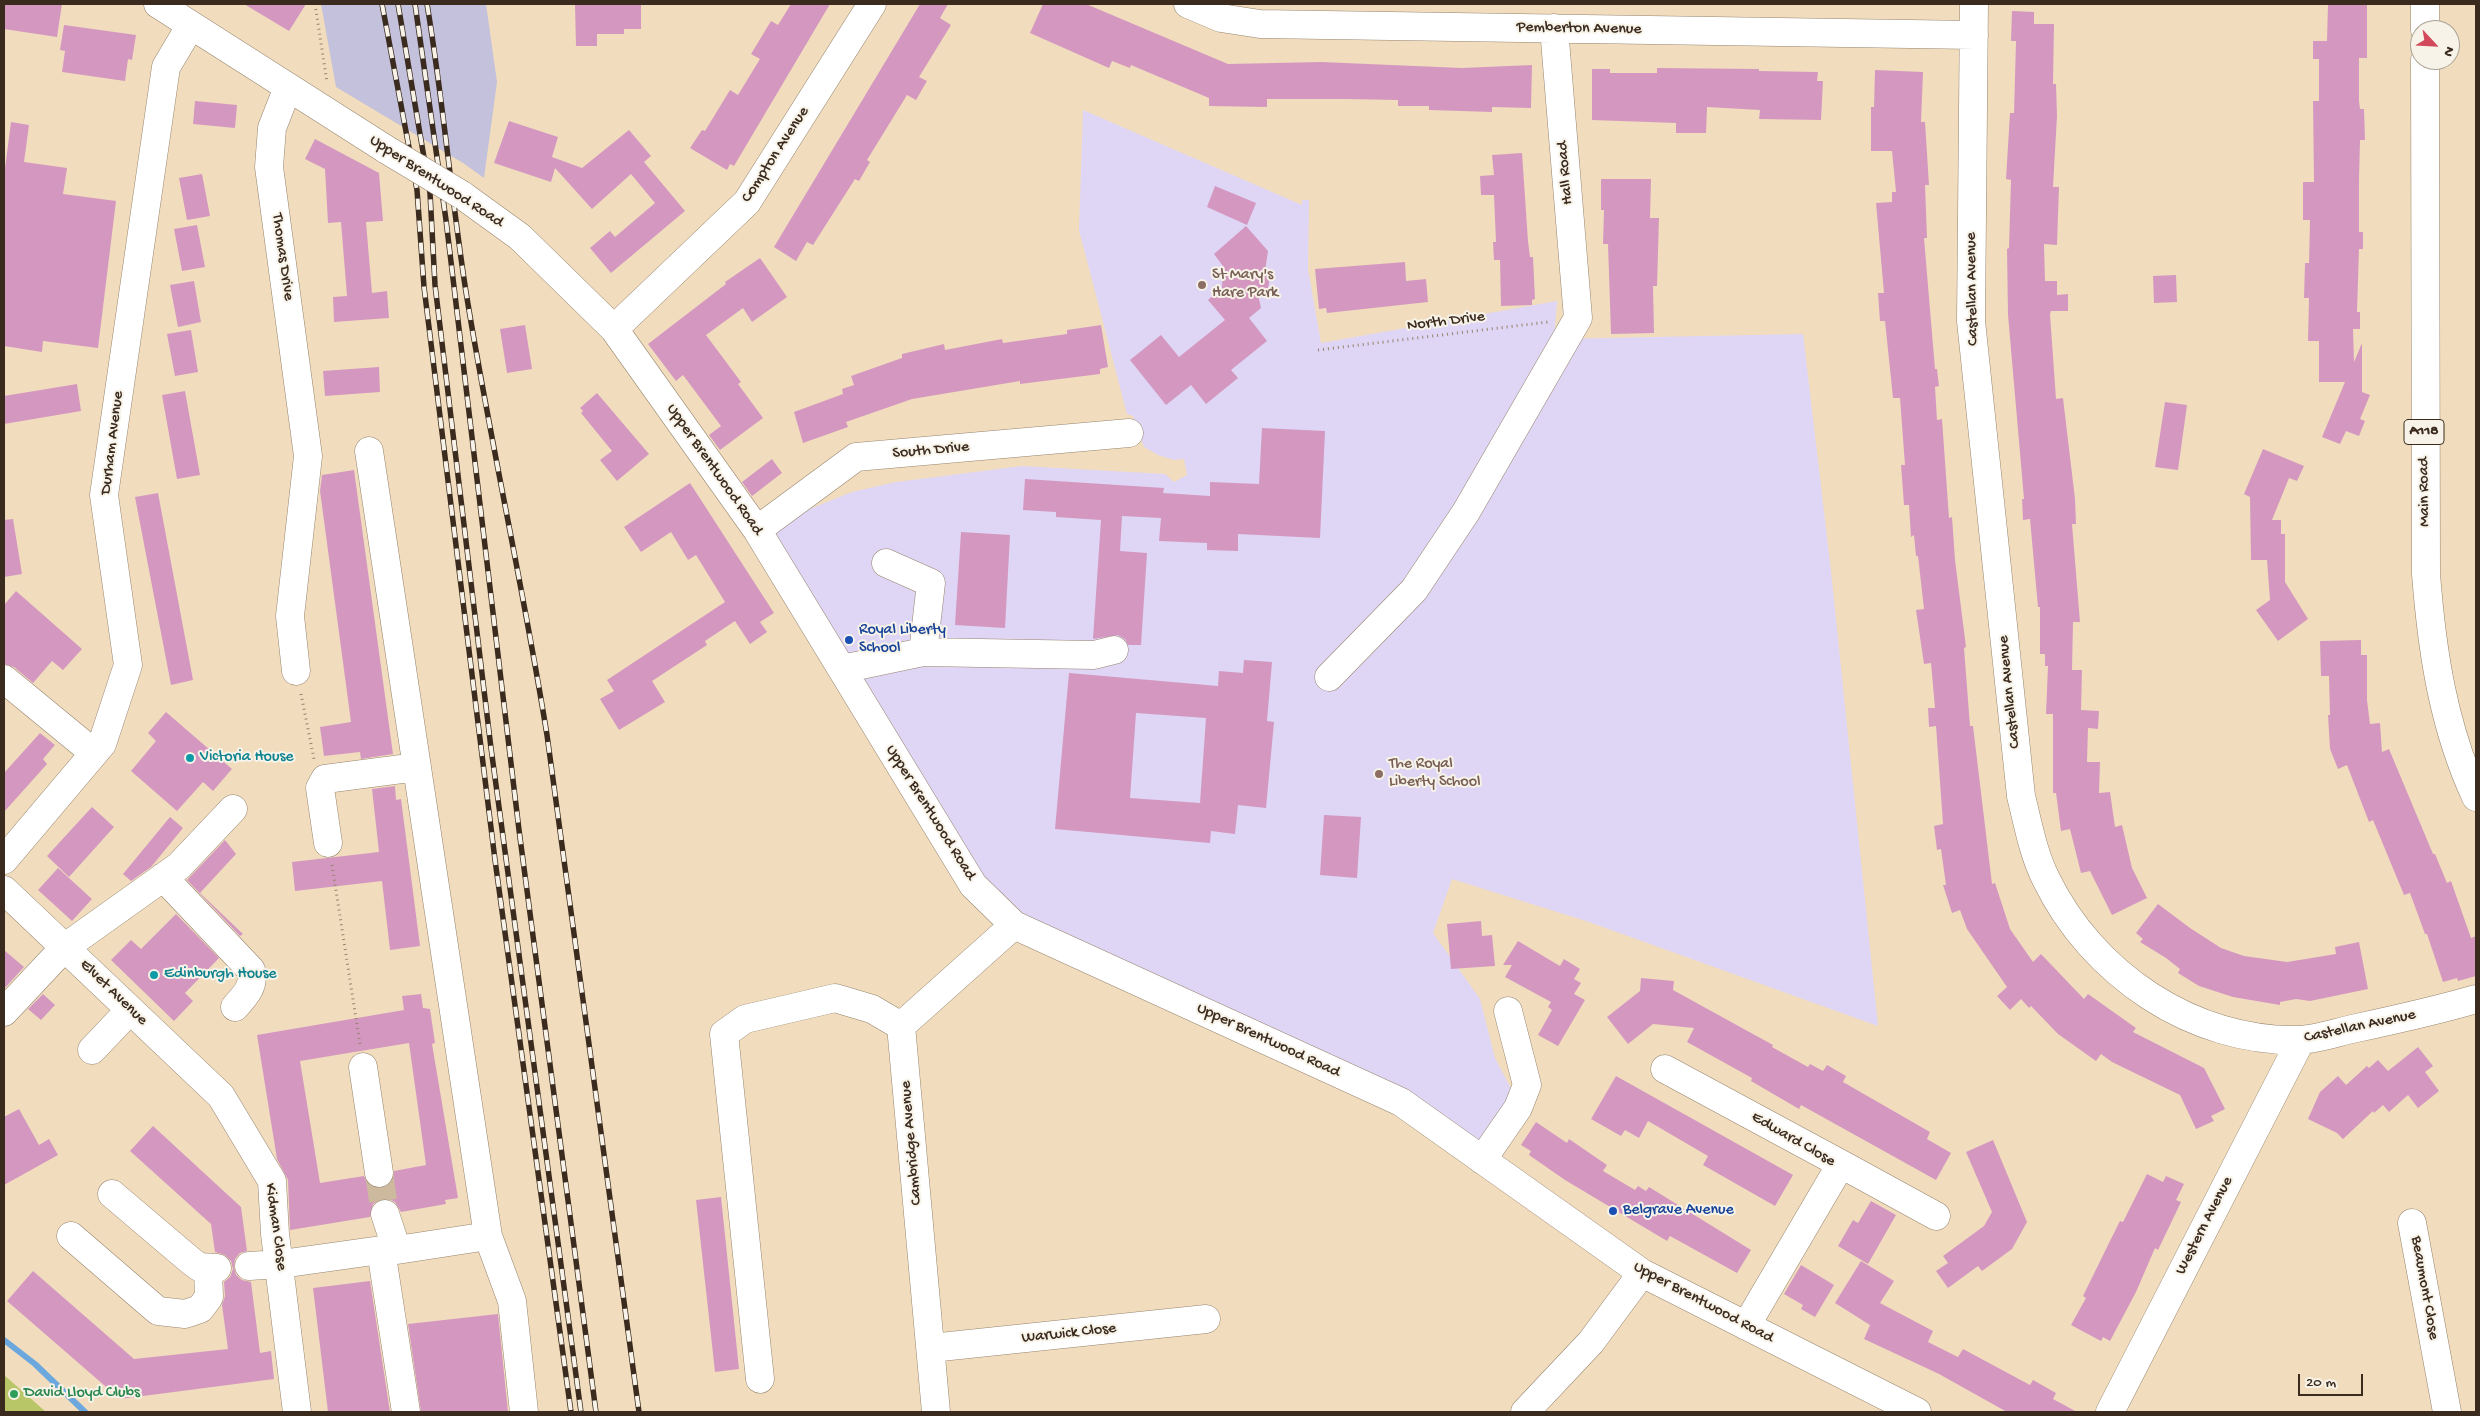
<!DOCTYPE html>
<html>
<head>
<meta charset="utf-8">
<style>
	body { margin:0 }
	#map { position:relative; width:2480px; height:1416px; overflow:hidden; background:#f1ddbe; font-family:"Gochi Hand",sans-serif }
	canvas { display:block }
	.frame { position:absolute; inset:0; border:5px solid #3b2a1e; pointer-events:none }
	.north { position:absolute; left:2410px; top:20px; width:50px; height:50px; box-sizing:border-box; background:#f7f3e8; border:1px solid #aca397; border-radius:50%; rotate:115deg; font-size:14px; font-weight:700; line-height:20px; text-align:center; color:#3b2a1e }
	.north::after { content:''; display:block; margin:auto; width:18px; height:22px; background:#d1495b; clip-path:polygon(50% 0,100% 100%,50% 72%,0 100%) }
	.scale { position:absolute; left:2298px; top:1374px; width:65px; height:22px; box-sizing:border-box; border:2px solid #3b2a1e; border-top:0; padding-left:6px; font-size:15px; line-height:18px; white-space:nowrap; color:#3b2a1e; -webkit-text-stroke:4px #f7f3e8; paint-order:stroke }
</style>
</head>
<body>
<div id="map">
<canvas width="2480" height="1416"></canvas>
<div class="frame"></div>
<div class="north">N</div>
<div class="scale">20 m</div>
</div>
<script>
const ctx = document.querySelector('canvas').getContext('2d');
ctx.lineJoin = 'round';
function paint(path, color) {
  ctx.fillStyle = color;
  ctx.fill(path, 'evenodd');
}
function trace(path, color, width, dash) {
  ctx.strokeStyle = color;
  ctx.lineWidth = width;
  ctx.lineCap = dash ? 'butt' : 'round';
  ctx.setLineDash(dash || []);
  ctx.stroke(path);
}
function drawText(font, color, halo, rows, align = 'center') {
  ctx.font = font + ' "Gochi Hand",sans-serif';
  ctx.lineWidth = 4;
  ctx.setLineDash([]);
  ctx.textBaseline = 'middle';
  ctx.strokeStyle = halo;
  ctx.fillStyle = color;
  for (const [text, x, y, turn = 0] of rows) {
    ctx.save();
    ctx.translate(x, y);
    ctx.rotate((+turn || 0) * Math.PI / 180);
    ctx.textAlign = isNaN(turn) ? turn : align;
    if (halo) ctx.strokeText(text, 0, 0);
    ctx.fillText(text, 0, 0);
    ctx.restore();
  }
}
paint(new Path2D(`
	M1083,110L1302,205V200H1309L1308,269L1321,343L1557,301L1554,339L1803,334L1831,571L1878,1026L1589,922L1452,879L1433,933L1480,999L1495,1058L1516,1098L1482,1160L1401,1102L1014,925L757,530L852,492L896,482L1022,466L1165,474L1174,482L1187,475L1184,459L1174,460L1158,455L1144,447L1133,416L1127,414L1079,230Z`), '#dfd5f5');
paint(new Path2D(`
	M321,4H486L497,82L484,178L463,163L336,87Z`), '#c3c1db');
paint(new Path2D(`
	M4,1375L46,1412H4Z`), '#b8c668');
trace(new Path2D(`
	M4,1340L35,1364L85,1412`), '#6ca8dd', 6);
paint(new Path2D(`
	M4,4H62L57,37L4,29Z
	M244,4H306L289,31Z
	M575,4H641V29H624V34H597V46H576Z
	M791,4H830L734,166L730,164L727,170L690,148L702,130L705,131L730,90L738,95L760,59L751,54L771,21L778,25Z
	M920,4H948L940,18L951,25L919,77L927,81L916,100L907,95L867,160L870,162L859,181L855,179L813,245L807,242L796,261L774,247Z
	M1043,4H1086L1228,64L1321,62L1462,68L1532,65L1531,108L1492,107V112L1429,110V106H1398V100L1344,99H1267V107L1209,106V98L1131,65L1130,68L1112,61L1109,68L1030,33Z
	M2328,4H2367V58H2359V101L2360,109H2364L2365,140H2360L2359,179V232H2363V249H2359L2357,312H2360V329H2353L2354,362L2362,343V392L2370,395L2360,419L2365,421L2359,436L2346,431L2340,444L2322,437L2345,382H2319V341H2308L2309,298H2304L2305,263H2309L2310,220H2303V182H2314L2313,101H2319V59H2313V41H2327Z
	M2012,11L2034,12V24H2054L2053,84H2056L2057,116L2053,187H2059L2057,245L2044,244L2045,281H2057V295L2068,294V311H2051L2050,314L2056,399L2063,398L2075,499L2076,524H2072L2080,622H2073L2072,670H2082L2081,710L2099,711L2098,729L2088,728L2087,762H2100L2099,793L2110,792L2115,827L2122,825L2132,868L2147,898L2112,915L2090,871L2081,873L2070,829L2061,831L2056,793H2053V714H2046L2048,666H2045V654H2040V607H2038L2030,519L2023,520L2022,499H2024L2008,315L2007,249L2009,248L2011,180L2006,179L2010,113H2014L2016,41H2011Z
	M64,25L136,35L132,60L128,59L125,81L62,72L65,51L60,50Z
	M1657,68L1759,69V71L1818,72L1817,81H1823L1821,120L1759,119L1760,110L1707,107L1706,133H1676V123L1592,120V69H1610V73H1657Z
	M1875,70L1923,72L1921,122H1925L1929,185H1925L1927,238H1924L1935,369H1937L1939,386L1935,387L1937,420L1942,419L1949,518L1952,517L1955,560L1966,647L1964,648L1970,726H1973L1992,884L1995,883L2010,929L2033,962L2041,954L2084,999L2088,994L2136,1028L2133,1032L2204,1068L2225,1109L2211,1116L2214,1121L2196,1129L2180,1095L2112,1062L2101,1054L2096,1061L2058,1034L2031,1006L2029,1008L2021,999L2010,1010L1997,996L2007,987L1967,929L1960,910L1952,913L1943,885H1946L1941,849L1937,850L1934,826L1943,824L1936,726L1929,727L1928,708H1935L1931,663L1924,664L1916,610L1924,609L1918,556H1916L1914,535L1911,537L1909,505H1904L1901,465H1905L1900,398H1893L1885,321H1880L1878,293H1884L1876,203L1892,202V192H1896L1892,151H1871V107H1874Z
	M195,101L237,105L235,128L193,124Z
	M509,121L558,137L552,157L582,168L629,130L651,156L644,162L685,211L611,273L590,248L610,231L615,237L655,203L631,174L592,209L555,168L551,182L494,163Z
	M11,122L29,125L24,162L67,168L63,194L116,201L98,348L43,341L42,352L4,346V176Z
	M315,139L379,173L383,221L366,222L372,293L387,291L389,318L334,322L333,297L347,296L341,222L328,223L325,169L305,159Z
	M1522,153L1528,241L1530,257H1533L1535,299L1532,300V305L1501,306L1500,260H1494L1493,242H1496L1494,195H1481L1480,176L1494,175L1492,155Z
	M202,174L210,216L187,220L179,178Z
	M1601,179H1651L1650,218H1659L1657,286H1653L1654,333L1611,334L1608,244H1603L1604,210H1601Z
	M1215,186L1256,203L1247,225L1207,207Z
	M197,225L205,267L182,271L174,229Z
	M1246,226L1268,251L1265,271L1271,272L1268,289L1258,295L1261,308L1249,318L1267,341L1231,370L1238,378L1206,404L1191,385L1166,405L1130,360L1161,335L1179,357L1225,320L1208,300L1222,288L1223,266L1214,254Z
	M760,258L787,297L752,322L743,308L706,335L741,382L738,384L763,418L720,450L709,435L721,426L683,375L676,381L648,344L726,284L725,282Z
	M1405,262L1406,281L1426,279L1428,302L1327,313L1326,308L1319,309L1315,269Z
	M2176,275L2177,302L2154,303L2153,276Z
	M194,281L201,322L178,327L170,285Z
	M525,325L532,369L507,373L500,329Z
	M1101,325L1108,367L1100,369V374L1020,384V381L912,399L846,422L848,427L803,443L794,412L843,394L842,389L854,385L851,376L902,358V354L944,344L945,350L1002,339L1003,343L1067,334V330Z
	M191,330L198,372L175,376L167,334Z
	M379,367L380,392L325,396L323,371Z
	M77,384L81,411L4,424V396Z
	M185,391L200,475L177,479L162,395Z
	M597,393L649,454L617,481L600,460L612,451L581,413L583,411L580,408Z
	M2165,402L2187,405L2178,470L2155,467Z
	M1262,428L1325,431L1320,538L1238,534V551L1207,550V543L1159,541L1161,518L1122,516L1120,551L1147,553L1141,645H1128L1125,639L1118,635L1093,639L1101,520L1056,517V512L1023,510L1025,479L1164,488L1163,493L1210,496V482L1259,484Z
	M2263,449L2304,466L2297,481L2289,478L2272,520H2281V534H2285V582L2308,619L2278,641L2256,610L2270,600L2267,560H2251L2250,497L2244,494Z
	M772,459L782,473L752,496L742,482Z
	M354,470L393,754L361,759L360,752L324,756L320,727L351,722L320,491L322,475Z
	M690,483L774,613L760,622L767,632L750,644L735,621L705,641L707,645L652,681L665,702L619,730L600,699L614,691L607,680L725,602L696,555L688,560L671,532L641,552L624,527Z
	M158,493L193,680L171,685L135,497Z
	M13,519L22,574L4,577V520Z
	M961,532L1010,535L1005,628L955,625Z
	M16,591L82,649L63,670L52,661L33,683L14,667L4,664V605Z
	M2361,640V655H2367V700L2370,724L2380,723L2382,752L2389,749L2433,854H2435L2447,883L2451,881L2471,938L2476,936V976L2458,981L2457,978L2443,982L2427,934H2425L2410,893L2404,895L2373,820L2369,822L2347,765L2338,769L2330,749L2328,715H2330L2329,676H2321L2320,641Z
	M1244,660L1272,662L1267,721L1274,722L1266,808L1238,805L1235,834L1211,831L1210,843L1055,829L1069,673L1218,686L1219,671L1243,673ZM1136,713L1206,718L1200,803L1130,798Z
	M166,712L232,769L213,791L203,782L177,811L131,771L156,741L148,733Z
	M40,733L55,745L43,759L47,764L4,812V773Z
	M395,786L396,800L401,799L420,946L390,950L382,881L295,891L292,862L379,852L372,789Z
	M92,807L114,827L69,877L47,856Z
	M1324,815L1361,817L1357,878L1320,875Z
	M170,817L183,828L151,867L131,881L123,874Z
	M225,840L236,854L200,893L243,934L240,936L187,880Z
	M58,868L92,899L72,921L38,890Z
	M2158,904L2190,928L2221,948L2244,956L2287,962L2336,954L2335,947L2359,942L2368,989L2310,1001L2296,999L2280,1002V1005L2233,997L2199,986L2178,973L2180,969L2166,958L2140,942L2143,939L2136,933Z
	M176,914L219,958L185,993L193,1001L174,1021L111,960L131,940L141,949Z
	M1481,921L1482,936L1492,935L1495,966L1451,969L1447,924Z
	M1518,941L1560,966L1564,959L1580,969L1574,979L1581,983L1574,994L1585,1000L1558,1046L1538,1035L1552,1010L1548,1007L1551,1002L1505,977L1512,965H1503Z
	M4,950L24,967L4,989Z
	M1641,978L1674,981L1673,990L1773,1045L1772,1047L1808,1067L1810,1064L1823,1071L1827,1065L1846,1076L1843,1082L1930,1132L1927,1139L1951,1153L1936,1180L1801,1105L1799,1109L1751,1081L1752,1078L1687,1042L1694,1028L1653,1024L1628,1044L1607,1017L1640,991Z
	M43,994L55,1005L41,1020L28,1009Z
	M421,994L423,1008L430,1009L435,1043L432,1044L458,1198L445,1200L446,1204L401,1212L395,1202L389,1199H381L373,1204L370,1217L290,1230L288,1180L277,1159L257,1035L404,1010L402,996ZM409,1043L426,1165L394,1171L393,1179L389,1185L382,1188L373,1187L367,1183L364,1176L320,1183L300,1061Z
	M2418,1047L2433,1066L2425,1072L2439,1091L2418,1108L2408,1095L2389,1112L2383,1105L2374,1113L2373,1111L2343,1139L2337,1133L2308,1119L2320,1092L2338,1076L2346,1085L2367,1066L2369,1068L2378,1060L2388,1071Z
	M1616,1076L1793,1175L1775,1206L1703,1165L1708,1156L1648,1121L1639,1138L1625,1130L1621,1136L1591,1119Z
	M19,1109L39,1145L49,1139L58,1155L4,1185V1117Z
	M1536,1122L1567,1143L1569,1139L1607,1165L1603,1171L1635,1190L1638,1186L1646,1191L1649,1187L1751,1250L1737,1273L1670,1236L1667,1241L1565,1180L1529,1155L1531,1151L1521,1145Z
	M153,1126L241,1207L247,1251L240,1253L235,1259L234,1267L236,1275L242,1280L251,1282L260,1353L271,1351L274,1379L120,1399L7,1301L33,1271L134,1359L228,1349L222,1305L225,1296L224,1282L230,1277L233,1269L231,1261L225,1255L215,1252L211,1224L130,1151Z
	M1993,1140L2027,1222L2012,1249L1982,1271L1978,1266L1948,1288L1936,1271L1948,1263L1943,1256L1984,1226L1992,1212L1966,1152Z
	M2147,1174L2163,1182L2166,1176L2184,1184L2176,1200L2181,1202L2158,1250L2155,1248L2136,1292L2110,1341L2103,1337L2101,1341L2071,1325L2086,1298L2083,1296L2108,1245L2120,1221L2123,1222Z
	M721,1197L739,1369L715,1372L696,1200Z
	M1871,1201L1896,1215L1868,1264L1838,1246L1853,1220L1858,1223Z
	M1861,1261L1894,1281L1880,1303L1933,1331L1928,1342L1958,1357L1963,1349L2030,1385L2033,1380L2056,1393L2053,1399L2077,1412H2007L1939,1374L1864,1339L1870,1325L1835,1303Z
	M1801,1265L1834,1285L1815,1317L1801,1309L1803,1305L1784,1294Z
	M370,1281L390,1412H328L313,1288Z
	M498,1314L508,1412H421L408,1324Z`), '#d498c0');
trace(new Path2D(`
	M379,1173L385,1214`), '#cdb99e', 28, [28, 14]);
const minor = new Path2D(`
	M158,4L387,150
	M1188,4L1221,18L1260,24L1974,35
	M1974,4L1971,321L2021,796C2028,824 2033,853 2046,879C2092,974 2193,1043 2300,1040C2317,1039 2335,1033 2352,1029C2394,1020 2435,1011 2476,999
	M288,87L272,128L269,167L308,456L290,616L296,671
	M462,195L520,237L614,329L757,530L973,885L1014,925L1401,1102L1642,1273L1917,1412
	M614,329L747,202L872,4
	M369,451L488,1236L397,1250H381
	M757,530L856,457L1129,433
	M923,652L1094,655L1114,650
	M842,669L923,652L931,583L886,563
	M1329,677L1414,590L1466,512L1578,318L1554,28
	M4,679L94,753
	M328,843L320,788L325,779L417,767
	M4,860L102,744L128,665L104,495L166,67L191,25
	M163,877L251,970C255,986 245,996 235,1007
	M4,890L221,1096L272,1181L275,1234L297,1412
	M4,1012L64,948L179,866L233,809
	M92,1050L130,1010
	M363,1067L379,1173
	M1665,1069L1841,1164L1746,1326
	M1482,1160L1518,1108L1527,1085L1508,1011
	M1841,1164L1936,1216
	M112,1194L191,1261L199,1267L217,1268
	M385,1214L397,1250
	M2412,1223L2447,1412
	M71,1236L158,1311L185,1314L200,1309L209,1297L208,1269
	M488,1236L512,1301L524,1412
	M249,1266L281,1264L381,1250L406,1412
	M931,1348L1206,1319
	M760,1379L724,1034L745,1019L835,998L872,1009L901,1026
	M936,1412L901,1026L1014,925
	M1525,1412L1591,1342L1642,1273
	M2110,1412L2301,1040`);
const major = new Path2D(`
	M2425,30V4
	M2425,60L2426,574C2432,651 2443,726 2476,797`);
trace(minor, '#96846e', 29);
trace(major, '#96846e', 29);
trace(new Path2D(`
	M315,4L327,82
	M1318,350L1548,322
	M301,694L314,759
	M332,865L360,1044`), '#96846e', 3, [1, 4]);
trace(minor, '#fff', 28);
trace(major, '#fff', 28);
const rail = new Path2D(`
	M382,4L417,190L424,287L495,860L571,1412
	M398,4L430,193L435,285L491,748L581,1412
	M415,4L446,220L519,830L596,1412
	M427,4C443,99 451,196 466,292C490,440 523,586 547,735L639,1412`);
trace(rail, '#3b2a1e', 5.5);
trace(rail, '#f7f3e8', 4, [11]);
const minorBridge = new Path2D(`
	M387,150L462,195`);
trace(minorBridge, '#96846e', 29, []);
trace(minorBridge, '#fff', 28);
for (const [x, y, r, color] of [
	[1202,285,5,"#8d6e63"],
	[849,640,5,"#1a4fb4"],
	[190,758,5,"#0f9aa8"],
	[1379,774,5,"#8d6e63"],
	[154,975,5,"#0f9aa8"],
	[1613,1211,5,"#1a4fb4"],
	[14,1394,5,"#2e9e5b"]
]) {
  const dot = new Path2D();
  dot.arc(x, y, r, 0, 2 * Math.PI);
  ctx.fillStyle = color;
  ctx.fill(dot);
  trace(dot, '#f7f3e8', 2);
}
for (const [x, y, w] of [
	[2424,432,40]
]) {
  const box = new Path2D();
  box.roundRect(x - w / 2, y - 12.5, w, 25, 4);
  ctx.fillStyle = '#f7f3e8';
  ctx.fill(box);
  trace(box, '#3b2a1e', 1);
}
drawText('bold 15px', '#3b2a1e', null, [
	["A118",2424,432]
]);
drawText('16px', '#3b2a1e', '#f7f3e8', [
	["Pemberton Avenue",1579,29,1],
	["Compton Avenue",776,155,-57],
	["Hall Road",1566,173,-95],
	["Upper Brentwood Road",436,182,33],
	["Thomas Drive",282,257,82],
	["Castellan Avenue",1973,289,-91],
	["North Drive",1446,322,-7],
	["Durham Avenue",113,443,-83],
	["South Drive",931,451,-5],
	["Upper Brentwood Road",714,470,55],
	["Main Road",2425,492,-91],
	["Castellan Avenue",2010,692,-96],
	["Upper Brentwood Road",930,813,58],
	["Elvet Avenue",113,993,44],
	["Castellan Avenue",2360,1027,-12],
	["Upper Brentwood Road",1268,1041,25],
	["Edward Close",1793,1140,30],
	["Cambridge Avenue",912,1143,-95],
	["Western Avenue",2205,1226,-63],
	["Kidman Close",275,1227,82],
	["Beaumont Close",2424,1288,80],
	["Upper Brentwood Road",1703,1303,28],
	["Warwick Close",1069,1334,-6]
]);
drawText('16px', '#785e54', '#f7f3e8', [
	["St Mary's",1212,276],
	["Hare Park",1212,294],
	["The Royal",1389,765],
	["Liberty School",1389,783]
], 'left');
drawText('16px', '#164399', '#f7f3e8', [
	["Royal Liberty",859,631],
	["School",859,649],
	["Belgrave Avenue",1623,1211]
], 'left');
drawText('16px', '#0d838f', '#f7f3e8', [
	["Victoria House",200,758],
	["Edinburgh House",164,975]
], 'left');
drawText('16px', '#27864d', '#f7f3e8', [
	["David Lloyd Clubs",24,1394]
], 'left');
</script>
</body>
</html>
